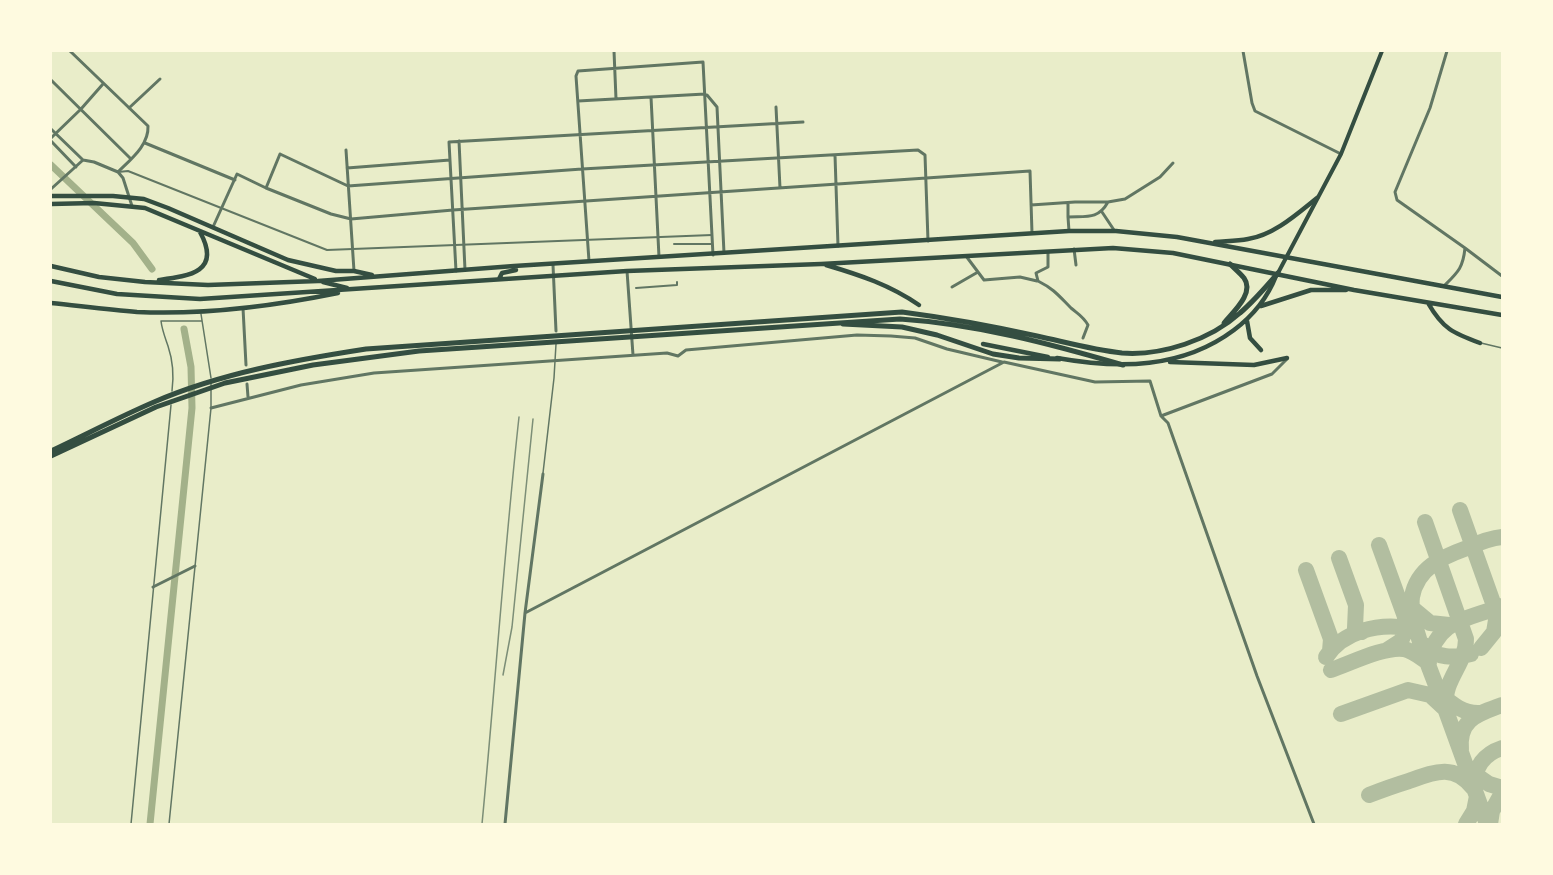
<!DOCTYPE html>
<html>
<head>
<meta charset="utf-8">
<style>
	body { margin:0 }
	#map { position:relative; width:1553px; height:875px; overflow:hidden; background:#e9edc9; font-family:"Exo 2",sans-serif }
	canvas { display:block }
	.frame { position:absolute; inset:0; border:52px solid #fefae0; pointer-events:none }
</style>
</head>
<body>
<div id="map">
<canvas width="1553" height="875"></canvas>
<div class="frame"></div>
</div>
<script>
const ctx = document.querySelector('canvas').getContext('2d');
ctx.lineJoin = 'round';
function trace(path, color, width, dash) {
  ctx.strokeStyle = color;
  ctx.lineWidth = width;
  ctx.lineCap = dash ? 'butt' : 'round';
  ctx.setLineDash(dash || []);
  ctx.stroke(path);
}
trace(new Path2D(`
	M51,165L133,243L152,269
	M150,824L192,408L191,367L184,329`), '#a3b18a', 7);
trace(new Path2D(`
	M1460,510L1497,614L1494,632L1481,648
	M1425,522L1466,639C1466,664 1443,680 1446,706
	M1379,545L1408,625L1401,641L1387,650
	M1339,558L1356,605L1355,628L1362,632
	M1306,570L1331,639L1330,651
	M1412,608L1430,623L1449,625
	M1424,645C1437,659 1454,658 1471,654
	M1326,657C1343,631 1378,623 1408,628
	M1428,661C1438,619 1466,620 1502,606
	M1331,670C1349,664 1385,646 1404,649C1413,651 1421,658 1429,663
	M1439,693C1452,704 1463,714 1480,713
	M1341,714L1408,690L1430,695L1444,708
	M1461,750C1458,719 1478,714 1502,705
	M1469,770L1489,784L1502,788
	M1475,786C1474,767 1484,754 1502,748
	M1369,795C1382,790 1396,785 1409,781C1434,772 1454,763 1473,788
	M1466,824L1474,811L1477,796
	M1487,824C1473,786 1460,749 1446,711C1437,686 1408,622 1412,597C1417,568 1442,557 1467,548C1478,543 1490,538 1502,537
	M1490,824L1492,811L1502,793`), '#b2bea0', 16);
trace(new Path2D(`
	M201,314L211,378
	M1481,343L1502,348
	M172,391C174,376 173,361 168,346C165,337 162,330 161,321H202
	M543,473L554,378L556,344
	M131,824L171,405
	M169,824L211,408V383`), '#617663', 1.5);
trace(new Path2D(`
	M118,172L128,171L327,250L712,235
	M674,244H712
	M636,288L677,285V282`), '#617663', 2);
trace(new Path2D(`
	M70,51L148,126C149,145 131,159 118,172
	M614,51L616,99
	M1243,51L1252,103L1255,111L1341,154
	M1447,51L1430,108L1395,192L1397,200L1465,248L1502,276
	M51,80L131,159
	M707,95L717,107L724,253
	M651,97L659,257
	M578,101L705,94
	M776,107L780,188
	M129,108L160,79
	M51,129L83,160L94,162L118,172L123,178L132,206
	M51,138L81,109L103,84
	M51,141L76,167
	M459,141L465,270
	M145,143L235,180
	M346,150L354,271
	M835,155L838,246
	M347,168L450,160
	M266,188L280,154L348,186L582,169L918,150L925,155L928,241
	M51,189L83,160
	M1068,203V217
	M1031,205L1075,202H1108L1125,199L1160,177L1173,163
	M1102,212L1114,230
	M213,227L237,174L266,188L331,214L351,219L453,210L1030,171L1032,233
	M1069,231L1068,217C1086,216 1098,220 1108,202
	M1074,249L1076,265
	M1048,252V267L1036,273L1038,281C1054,289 1059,296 1071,308C1078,314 1083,316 1088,325L1083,338
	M966,256L984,280L1020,277L1037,281
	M589,261L576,76L578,71L703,62L713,255
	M553,265L556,331
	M456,271L449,142L803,122
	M627,271L633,355
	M1444,286C1458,272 1463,268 1465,248
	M952,287L978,272
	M243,308L246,365
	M247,384L248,397
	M211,408L301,385L374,373L667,353L678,356L686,350L857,335L891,336L915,338L947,349L1002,362
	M1161,416L1272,374L1287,359
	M153,587L195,566
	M525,613L1004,362L1095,382L1150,381L1161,416L1168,423L1257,676L1314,824
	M505,824L525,613L543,474`), '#617663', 3);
trace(new Path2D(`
	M1278,273L1341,154L1382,51`), '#344e41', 4);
trace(new Path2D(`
	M51,196H113L144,199L168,208L288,260L336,271H354L372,275
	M51,204L94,203L145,208L315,279
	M1215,242C1226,241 1237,241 1248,239C1274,235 1297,214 1317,198
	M826,265C860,275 890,285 919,305
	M51,266L99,277L145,282L208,285L318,281L514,266L1069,231H1116L1177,237L1502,297
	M499,279L502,273L516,270L514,266
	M159,280C189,276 222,272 200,232
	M51,281L117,294L200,299L627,271L821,264L1113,248L1173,253L1354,290L1502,315
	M323,282L347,288
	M51,303C80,306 109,310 137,312C202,315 274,306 338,293
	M1428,303C1443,329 1453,333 1480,343
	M1261,306L1311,290H1346
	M1247,321L1250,338L1261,350
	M983,344L1048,357
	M1057,358C1119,369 1182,369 1234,330C1254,315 1267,299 1276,276
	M1170,362L1254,365L1287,358`), '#344e41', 4.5);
trace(new Path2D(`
	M1224,323C1233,312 1255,293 1244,278C1240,273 1234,268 1230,264
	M843,324L902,327L937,335L993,354L1019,358L1060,359
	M51,451C85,435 119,417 154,402C221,373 295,360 366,349L902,312C948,318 992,326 1037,336C1065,342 1093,350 1122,353C1162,356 1210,340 1240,313C1254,301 1266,287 1278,273
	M51,456L156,407L225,383L313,365L419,351L900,319C976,324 1051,344 1123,365`), '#344e41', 5);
trace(new Path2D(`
	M503,675L512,627L533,419
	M482,824C495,688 504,553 519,417`), '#7c8e77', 1.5);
</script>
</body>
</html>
